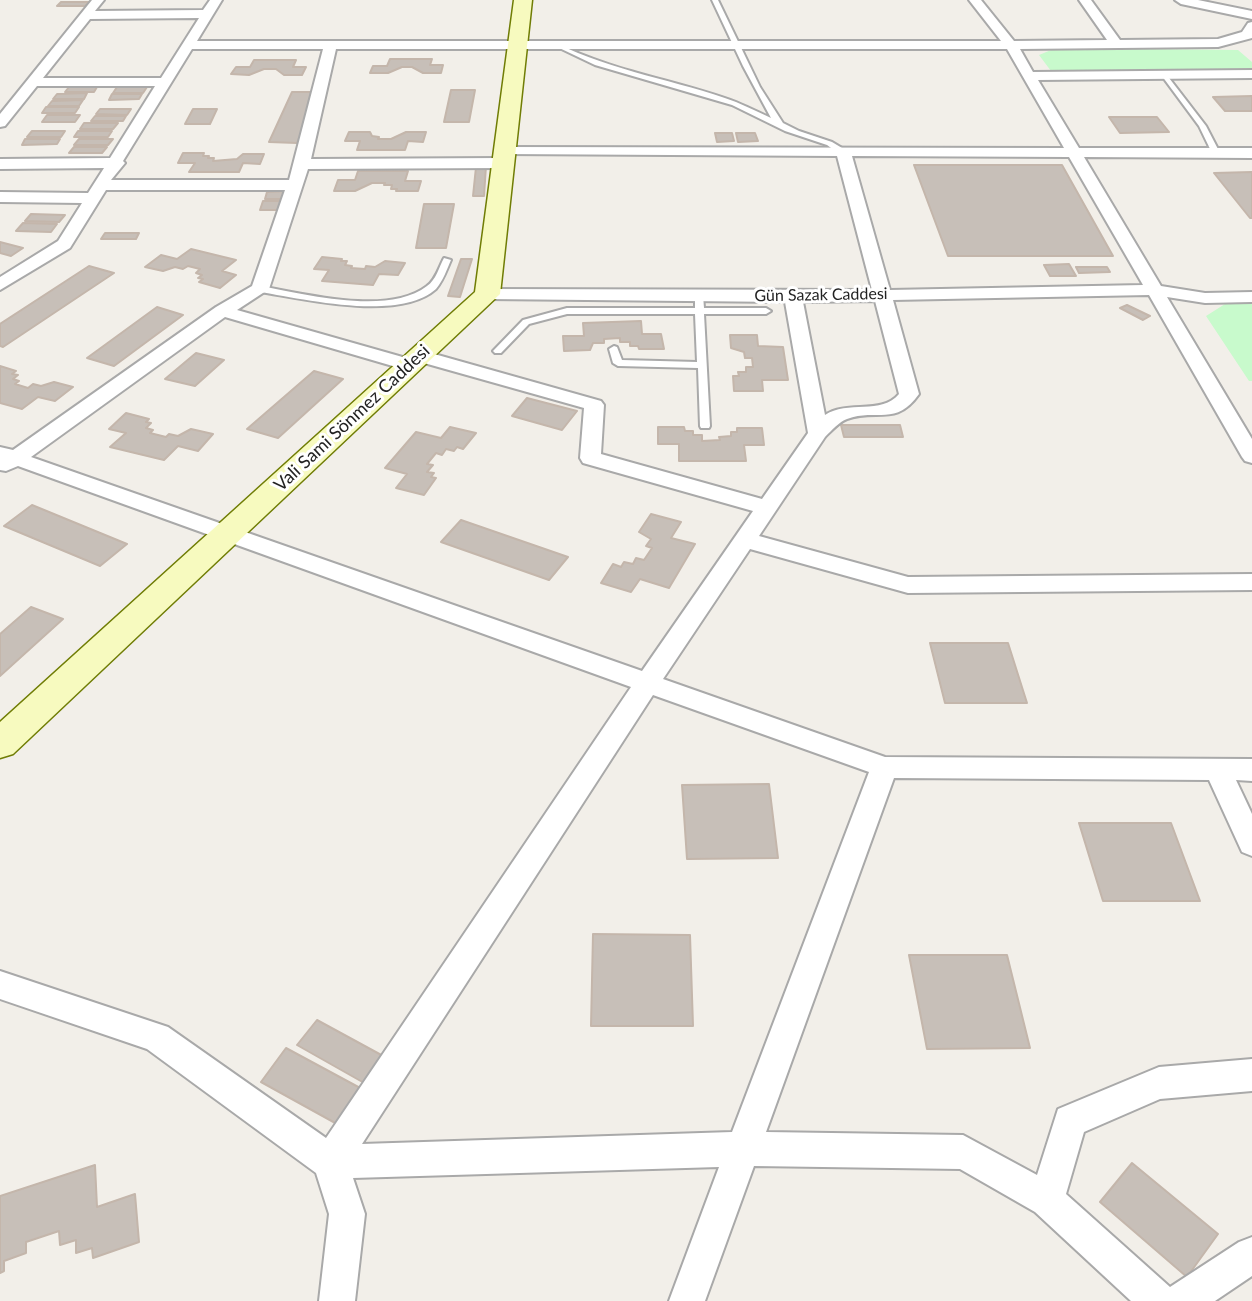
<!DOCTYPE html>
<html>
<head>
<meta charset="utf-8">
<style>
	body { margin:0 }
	canvas { display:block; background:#f2efe9 }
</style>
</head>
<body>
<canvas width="1252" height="1301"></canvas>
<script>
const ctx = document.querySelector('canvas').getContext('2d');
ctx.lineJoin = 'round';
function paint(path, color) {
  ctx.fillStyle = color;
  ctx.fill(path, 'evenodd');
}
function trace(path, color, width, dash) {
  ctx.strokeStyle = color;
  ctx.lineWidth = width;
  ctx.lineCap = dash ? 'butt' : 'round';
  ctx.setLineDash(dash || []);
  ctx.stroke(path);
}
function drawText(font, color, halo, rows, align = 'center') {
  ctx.font = font + ' Lato,sans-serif';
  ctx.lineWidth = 6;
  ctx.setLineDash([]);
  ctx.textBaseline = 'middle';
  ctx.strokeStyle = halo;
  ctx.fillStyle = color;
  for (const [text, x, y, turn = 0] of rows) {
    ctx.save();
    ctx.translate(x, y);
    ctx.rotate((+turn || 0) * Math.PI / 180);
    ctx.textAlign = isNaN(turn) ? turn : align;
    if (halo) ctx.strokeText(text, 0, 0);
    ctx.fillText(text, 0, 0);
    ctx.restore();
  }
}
paint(new Path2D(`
	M1056,48L1238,50L1252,62V70L1051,71L1039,55Z
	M1225,304H1252V381H1249L1206,316Z`), '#c8facc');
const building = new Path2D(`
	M61,2H89L85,6H57Z
	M390,59H432L430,65H443L441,73H423L412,67H402L388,73H370L373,66H387Z
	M254,60H296L293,67H306L302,75H284L276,69H264L249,75L231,74L236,67H250Z
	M69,87H97L94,92H65Z
	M117,87H147L143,93H113Z
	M451,90H475L469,122H444Z
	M292,92H319L297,143L269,142Z
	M87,93L84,99H53L57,94Z
	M112,94H142L139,99L109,100Z
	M1252,96V111H1225L1213,97Z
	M83,100L79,106H48L52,101Z
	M46,107H79L75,113H42Z
	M100,109H131L127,115L96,114Z
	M193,109H217L210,124H185Z
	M47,115H80L75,122H42Z
	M95,116H126L123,121H91Z
	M1109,117H1157L1169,132L1120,133Z
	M84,123H118L113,129H80Z
	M32,131H65L61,137H27Z
	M78,131H112L108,137H74Z
	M349,132H370L372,136L379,137L378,139H391L406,132H426L423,142L408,141L405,150H357L360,141H345Z
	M715,133H732L734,141L717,142Z
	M736,133H755L758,141L738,142Z
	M25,139H60L57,144L22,145Z
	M79,139H113L108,145H74Z
	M74,147H107L102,153H69Z
	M183,153H204L203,156H209L208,158H214L213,161L237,159L243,154H264L260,164L243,163L239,172H189L195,163H178Z
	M914,165H1062L1113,256H948Z
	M486,166L484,196H473L476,167Z
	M358,171H408L405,181H421L418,191H396L397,189H391L392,185H384L385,183H372L355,191H334L338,180H355Z
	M1252,172V218H1250L1214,173Z
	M287,191L285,199H265L267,192Z
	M263,201H283L280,210H260Z
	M424,204H454L446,248H416Z
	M31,214L65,215L59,222L25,221Z
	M23,223L57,224L51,232L16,231Z
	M105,233H139L136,239H101Z
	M0,242L23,248L11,256L0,253Z
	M191,249L236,260L222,271L236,275L220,288L199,282L203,279L198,278L202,275L196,273L200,269L188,266L183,269L175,267L163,271L145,267L161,255L177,259Z
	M322,257L342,259L341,261H347L345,265L352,266L351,268L365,269L366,266L375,267L385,261L405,263L398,275L379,274L373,285L322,281L329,270L314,269Z
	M461,259H472L460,297L448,296Z
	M1069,264L1076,276H1050L1044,265Z
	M89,266L114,273L3,347L0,346V324Z
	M1076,267H1107L1110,272L1079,273Z
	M1127,305L1150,316L1143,320L1120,308Z
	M157,307L183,315L114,366L87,358Z
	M641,321L642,334H661L664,349H639L638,346H630V342H620V338L604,339V343H593L590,350L564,351L563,336H584L583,323Z
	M730,335H757L758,346L783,347L788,380H762L763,391H734L733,376H739L738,372H746V367H753L752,358H745L744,352L731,348Z
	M196,353L224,360L195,386L165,379Z
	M0,366L16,371L12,374L18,375L13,379L19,381L15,384L28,388L33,384L41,386L54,382L73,387L55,401L38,397L22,409L0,403Z
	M314,371L343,379L278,438L247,429Z
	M527,398L577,411L562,430L512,416Z
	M126,413L149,419L146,422L151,423L146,428L153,430L150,433L166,437L169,434L178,436L191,429L213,434L198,451L178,446L164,460L110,447L126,433L109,429Z
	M841,425H900L903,437H844Z
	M450,427L476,433L463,449L457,447L454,451L446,449L442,455L436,453L427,464L433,465L427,472L434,473L431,477L436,478L424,495L396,488L407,474L385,468L416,432L441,438Z
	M658,427H684L685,431H693V435H702V441L720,440L719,437L731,436V432H737V428H762L764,445H744L746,461H679V444H658Z
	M32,505L127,544L100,566L4,526Z
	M651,514L681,522L671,538L695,544L669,588L640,579L631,592L601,583L613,564L621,567L624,562L633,564L636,558L644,560L652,548L646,546L651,539L639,532Z
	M461,520L568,557L549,580L441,542Z
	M31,607L63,619L0,676V634Z
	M930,643H1008L1027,703H945Z
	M769,784L778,858L687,859L682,785Z
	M1079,823H1171L1200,901H1103Z
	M593,934L690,935L693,1026H591Z
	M909,955H1007L1030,1048L927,1049Z
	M317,1020L385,1057L366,1084L297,1045Z
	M286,1048L362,1089L337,1124L261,1082Z
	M1132,1163L1218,1234L1187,1277L1100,1202Z
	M95,1165L97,1207L135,1194L139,1242L93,1258L92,1248L76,1253V1240L60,1245L59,1231L26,1242V1253L4,1261V1271L0,1273V1196Z`);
paint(building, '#c7bfb8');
trace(building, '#c4b6ab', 2);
const service = new Path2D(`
	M712,0H718L760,87L783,123L799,131L832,142L847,151V155H841L827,145L785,131L732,105L595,65L551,44L556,43C614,72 677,80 736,102C748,107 760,113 771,118L743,66Z
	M1162,74H1166L1206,126L1220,153L1219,155H1213L1199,126L1162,76Z
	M444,258L451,260C447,269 443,281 436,289C399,322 304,299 260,292L256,289L260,286C305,294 388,316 427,286C436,280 439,267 444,258Z
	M699,292L703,295L704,308H766L771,311L766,314H704L710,426L709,428H701L700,426L698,368L618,366L613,363L609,349L614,346L617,347L622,360L697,362L695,314H567L529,324L501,353H495L493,351L523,320L567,308H695V295Z`);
const minor = new Path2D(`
	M92,0H104L95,11L203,10L210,0H222L197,41H1001L969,0H981L1014,41L1107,40L1079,0H1091L1120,40L1218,39L1242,32L1248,23L1252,22V38L1218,47L1020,49L1033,72L1252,70V78L1038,80L1079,148H1252V158L1084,157L1161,286L1205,293L1252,292V302L1205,303L1167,297L1252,439V463L1245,461L1242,457L1149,295L893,300L919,394C896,427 877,408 847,419C839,422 832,430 825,437L759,536L908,577L1252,574V590L908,593L750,549L663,679L885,757L1252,759V781L1236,780L1252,814V856L1242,852L1209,780L894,778L766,1132L963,1135L1037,1175L1058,1109L1159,1067L1252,1059V1091L1160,1099L1084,1132L1066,1194L1170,1287L1239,1242L1252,1237V1276L1215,1301H1131L1035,1212L960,1169L754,1166L705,1301H669L719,1167L353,1178L365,1214L355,1301H319L329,1214L316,1173L147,1049L0,999V971L168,1027L326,1138L631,687L18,466L6,471L0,470V447L13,450L216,307L252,286L285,190H106L70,248L0,290V277L58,241L82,203L0,202V192L88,193L104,168L0,169V159L110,158L155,86H37L5,126L0,127V114ZM199,18L161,78H43L90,19ZM192,49H323L289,180H111L125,163L123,161ZM336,49H1007L1064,148L498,147L496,150L498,153L503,154L837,156L872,290L487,289L478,294L487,299L785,302L808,433L762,499L601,454L604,405L601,401L420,350L413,352L411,356L413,360L237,310L269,289L308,169L502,168L510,163L502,158L311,159ZM852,156L1069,157L1143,285L890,290ZM875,301L899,394C882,415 847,400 825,415L803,302ZM225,317L403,369H417L420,365L417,361L584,408L580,458L583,463L753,511L642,671L31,457ZM653,695L869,772L732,1132L362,1144Z
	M1175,0H1198L1252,11V19L1181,4Z`);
const secondary = new Path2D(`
	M514,0H532L500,294L13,754L0,758V722L475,292Z`);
trace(service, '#a9a9a9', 4);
trace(minor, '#a9a9a9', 4);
trace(secondary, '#707d05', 3);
paint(service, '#fff');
paint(minor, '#fff');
paint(secondary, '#f7fabf');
drawText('16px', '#222', '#fff', [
	["Gün Sazak Caddesi",821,295,-1]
]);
drawText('18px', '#222', '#fff', [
	["Vali Sami Sönmez Caddesi",352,418,-43]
]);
</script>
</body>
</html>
